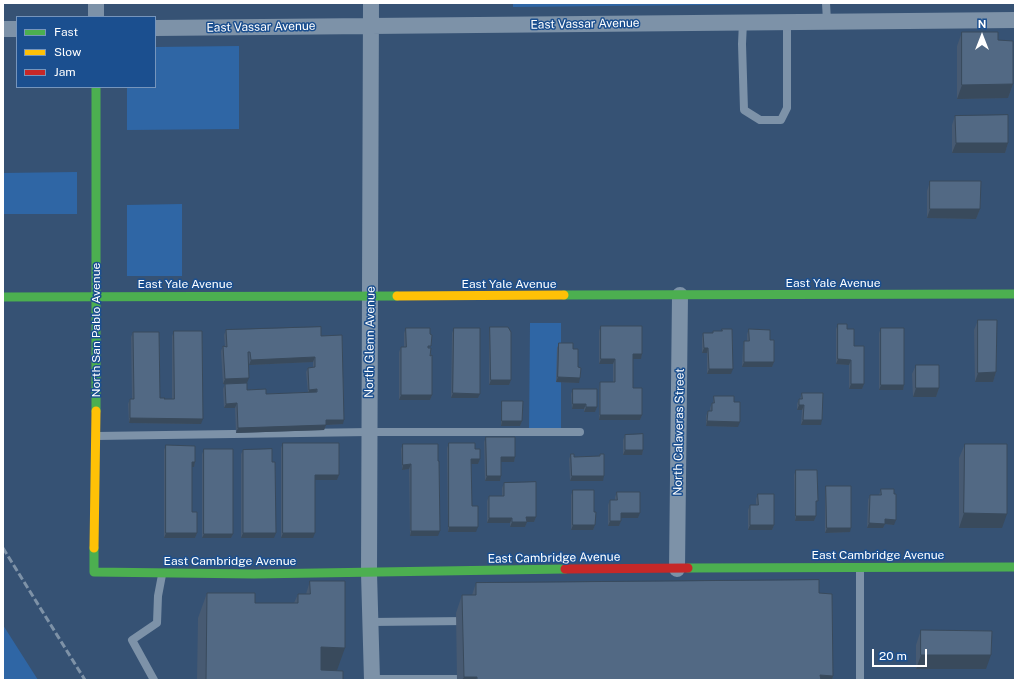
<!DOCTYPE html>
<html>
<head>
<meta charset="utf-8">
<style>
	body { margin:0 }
	#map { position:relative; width:1018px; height:683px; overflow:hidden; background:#365274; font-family:"Public Sans",sans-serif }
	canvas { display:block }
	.frame { position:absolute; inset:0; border:4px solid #fff; pointer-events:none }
	.legend { position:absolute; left:16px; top:16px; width:140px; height:72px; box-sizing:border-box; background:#1b4f8f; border:1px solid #7695bc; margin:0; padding:5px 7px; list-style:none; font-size:12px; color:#fff }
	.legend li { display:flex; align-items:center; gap:8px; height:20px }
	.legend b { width:20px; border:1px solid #7695bc }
	.north { position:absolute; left:962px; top:16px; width:40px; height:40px; -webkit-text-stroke:3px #1b4f8f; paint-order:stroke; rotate:0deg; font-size:11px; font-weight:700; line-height:16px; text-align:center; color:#fff }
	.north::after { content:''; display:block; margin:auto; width:14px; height:18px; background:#fff; clip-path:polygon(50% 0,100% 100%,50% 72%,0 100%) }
	.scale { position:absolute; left:872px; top:649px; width:55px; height:18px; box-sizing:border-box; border:2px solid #fff; border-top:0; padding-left:5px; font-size:12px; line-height:14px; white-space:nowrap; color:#fff; -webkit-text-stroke:3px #1b4f8f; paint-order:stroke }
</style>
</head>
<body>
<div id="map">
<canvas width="1018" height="683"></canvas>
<div class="frame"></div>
<ul class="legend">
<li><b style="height:5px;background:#4caf50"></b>Fast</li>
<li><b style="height:5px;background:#ffc107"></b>Slow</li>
<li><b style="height:5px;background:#c62828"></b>Jam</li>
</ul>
<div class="north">N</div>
<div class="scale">20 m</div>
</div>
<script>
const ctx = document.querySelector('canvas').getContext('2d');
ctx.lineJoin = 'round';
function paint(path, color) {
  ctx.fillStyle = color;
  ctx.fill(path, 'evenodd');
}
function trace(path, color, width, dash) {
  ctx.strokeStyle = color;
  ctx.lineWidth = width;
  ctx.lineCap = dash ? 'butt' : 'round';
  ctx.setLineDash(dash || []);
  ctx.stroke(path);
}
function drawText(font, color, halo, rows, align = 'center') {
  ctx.font = font + ' "Public Sans",sans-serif';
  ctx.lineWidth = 3;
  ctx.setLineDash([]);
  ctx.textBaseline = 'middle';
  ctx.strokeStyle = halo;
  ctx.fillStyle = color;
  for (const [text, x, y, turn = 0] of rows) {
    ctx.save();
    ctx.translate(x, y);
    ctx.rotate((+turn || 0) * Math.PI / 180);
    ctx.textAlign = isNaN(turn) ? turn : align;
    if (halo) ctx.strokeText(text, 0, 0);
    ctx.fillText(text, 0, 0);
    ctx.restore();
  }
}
paint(new Path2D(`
	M513,3H891L513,7Z
	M239,46V129L127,130V87H155V47Z
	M77,172V214H3V173Z
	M182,204V276H127V205Z
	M530,323H561V435H529Z
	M3,625L38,680H3Z`), '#2f66a5');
trace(new Path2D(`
	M826,3L827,21
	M743,22L742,44L744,110L760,120H781L787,108V22
	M97,436L369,432H580
	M860,569V680
	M371,622L466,621
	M372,679H467
	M154,680L132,640L157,623L158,596L162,575`), '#7d92a8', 8);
trace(new Path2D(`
	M371,3L369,573L372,680
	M96,17V3
	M155,28L1015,20
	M3,29H17
	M677,569L680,295`), '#7d92a8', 16);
trace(new Path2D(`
	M96,87V411
	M564,295L1015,294
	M3,297L397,296
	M94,548V572L254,574L565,569
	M688,568L1015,567`), '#4caf50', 9);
trace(new Path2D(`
	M397,296L564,295
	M94,548L96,411`), '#ffc107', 9);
trace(new Path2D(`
	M565,569L688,568`), '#c62828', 9);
trace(new Path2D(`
	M3,548L85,680`), '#7e92a7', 3, [7, 3]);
paint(new Path2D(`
	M962,32L998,40L1013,84L1008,98L957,99V46Z
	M955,116L1008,143L1005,153H952V125Z
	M930,181L980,209L976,219L927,218V191Z
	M978,320L996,372L993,382H975L974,330Z
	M838,324L847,329L854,346L864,384L862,389H849V365L836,364V329Z
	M601,326L642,354L641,359H633V388L642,415L640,420H599V387L600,382H613V364H599V331Z
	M490,327L511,380L509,385H489V332Z
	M406,328L431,348L432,395L430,400H399V352L401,347H404V333Z
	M454,328L480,394L478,398H451L452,333Z
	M881,328L904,385L903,390H879V333Z
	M722,329L731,374H707V353H702V338L703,333H713V331H722Z
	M749,329L770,340L774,362L772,367H742L743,346L744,341H747V334Z
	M226,330L321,336L343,424L326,425L324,430L236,433L235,408H224L223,389L225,384H223L221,351L223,346L225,347L224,335ZM313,362V367L308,368L306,372L308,393L266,394L225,384L247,383L249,365Z
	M174,331L201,424L129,423L128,404L130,399H132L131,337L133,332L160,398H165V399H172V336Z
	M559,343L573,349L578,367L579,383L556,382L557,348Z
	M916,365L939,388L936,397H913L912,374Z
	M573,389L597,407L595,412H584V409H572L571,394Z
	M802,393L821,425H801L802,410H797V404L799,399H800Z
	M714,396L734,402L738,427L706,426V416L708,411H710V408L712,403H713Z
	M502,401L522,421L520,426H501V406Z
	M625,435L643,450L642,455H623V440Z
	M486,437L515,457L514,462H501V476L500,481H485L484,442Z
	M283,443L339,475L337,480H315L313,538H281V448Z
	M449,443L475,449L480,459L478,464H471L472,506L476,532H448L447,448Z
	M403,444L438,536H410L409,469L402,470L401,449Z
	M965,444L1002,528H959V458Z
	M166,445L195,462L194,467H192V512L197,533L195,538H164V450Z
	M204,449L233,534L231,538H202V454Z
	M243,450L274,538H241V454Z
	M571,454L574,457L599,456L600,454L603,481H570L569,459Z
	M796,470L816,505V516L814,521H795L794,475Z
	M504,483L536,517L534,522H527L525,527H510V523H487V501L489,496H502V488Z
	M826,486L850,532L825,533V491Z
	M881,489L894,525L885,524L883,528H867L868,500L870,495H879Z
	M573,490L594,512L595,525L593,530H571V495Z
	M617,492L640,513L638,518H621V521L619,526H608V505L610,500H615V497Z
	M758,494L774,525L772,530H748V510L750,505H756V499Z
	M310,581L336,671L343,680H197L198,618L207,593L255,603H294L298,594H306Z
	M476,583L819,593L833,676L832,680H457L456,613L462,595H472Z
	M921,630L986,669H916V645Z`), '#475a72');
paint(new Path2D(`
	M1013,84L1008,98L957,99L962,85Z
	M956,143H1008L1005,153H952Z
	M930,209H980L976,219L927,218Z
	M704,348H708L707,353H702Z
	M633,354H642L641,359H632Z
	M315,357L313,362L249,365L251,360Z
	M601,359H615L613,364H599Z
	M838,359L851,360L849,365L836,364Z
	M744,362H774L772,367H742Z
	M709,369H733L731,374H707Z
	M996,372L993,382H975L978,373Z
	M558,377L580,378L579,383L556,382Z
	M249,378L247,383L223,384L225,379Z
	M491,380H511L509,385H489Z
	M851,384H864L862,389H849Z
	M881,385H904L903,390H879Z
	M916,388H939L936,397H913Z
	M317,389L315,394L308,395L309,390Z
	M453,393L480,394L478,398H451Z
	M401,395H432L430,400H399Z
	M237,403L235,408H224L226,404Z
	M573,404H586L584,409H572Z
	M799,405H804L802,410H797Z
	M586,407H597L595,412H584Z
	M600,415H642L640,420H599Z
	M130,418L203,419L201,424L129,423Z
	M326,420H344L343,424L326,425L324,430L236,433L238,428Z
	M803,420H822L821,425H801Z
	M502,421H522L520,426H501Z
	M707,421L740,422L738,427L706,426Z
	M625,450H643L642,455H623Z
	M501,457H515L514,462H499Z
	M471,459H480L478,464H470Z
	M192,462H195L194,467H190Z
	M411,464L409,469L402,470L403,465Z
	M315,475H339L337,480H313Z
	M487,476H501L500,481H485Z
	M572,476H604L603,481H570Z
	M621,513H640L638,518H619Z
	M964,513L1007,514L1002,528H959Z
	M796,516H816L814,521H795Z
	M526,517H536L534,522H527L525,527H510L512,522Z
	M489,518H512L510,523H487Z
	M885,519L896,520L894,525L885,524L883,528H867L869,523Z
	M610,521H621L619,526H608Z
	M573,525H595L593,530H571Z
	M750,525H774L772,530H748Z
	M449,527H478L476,532H448Z
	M827,528H851L850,532L825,533Z
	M411,531H440L438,536H410Z
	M166,533H197L195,538H164Z
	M243,533H276L274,538H241Z
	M283,533H315L313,538H281Z
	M204,534H233L231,538H202Z
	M321,647L345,648L336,673L312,672Z
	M921,655H991L986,669H916Z
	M820,675L833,676L832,680H818Z
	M464,677H477L476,680H462Z`), '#394a5c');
const building = new Path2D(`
	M962,32H998V40L1013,41V84L962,85Z
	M1008,115V143H956L955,116Z
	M930,181H981L980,209H930Z
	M978,320H997L996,372L978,373Z
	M838,324H847V329H854V346H864V384H851V360L838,359Z
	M601,326H642V354H633V388H642V415H600V382H615V359H601Z
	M321,327V336L342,335L344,420H326V425L238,428L237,403L226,404L225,384L247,383V390L266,389V394L317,392V389L309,390L308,368L315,367V357L251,360L250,352H248L249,378L225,379L223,346L227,347L226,330Z
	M490,327H508L511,332V380H491Z
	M406,328H430V334L432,335L431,346H428V348H431L430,356L432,355V395H401V347H406Z
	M454,328H480V394L453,393Z
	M881,328H904V385H881Z
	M722,329H732L733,369H709L708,348H704L703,333H713V331H722Z
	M749,329L770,330V340H774V362H744V341H749Z
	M174,331H202L203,419L130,418V399H134L133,332H159L160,398H165L164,399H174Z
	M559,343H573V349H578V367L581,368L580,378L558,377Z
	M916,365H939V388H916Z
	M573,389H597V407H586V404H573Z
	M802,393H823L822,420H803L804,405H799V399H802Z
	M714,396H734V402H740V422L707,421L708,411H712V403H714Z
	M502,401H523L522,421H502Z
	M643,434V450H625V435Z
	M486,437H515V457H501V476H487Z
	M283,443H339V475H315V533H283Z
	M449,443H475V449H480V459H471L472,506H478V527H449Z
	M403,444H438V461H439L440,531H411V464L403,465Z
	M965,444H1007V514L964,513Z
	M166,445L195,446V462H192V512H197V533H166Z
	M204,449H233V534H204Z
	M272,449V462H275L276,533H243V450Z
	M571,454H574V457L600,456V454H604V476H572Z
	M796,470H817L818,501H816V516H796Z
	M536,482V517H526L527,522H512V518H489V496H504V483Z
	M826,486H851V528H827Z
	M881,489H894V494H896V520L885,519V524L869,523L870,495H881Z
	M573,490H594V512H596L595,525H573Z
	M617,492H640V513H621V521H610V500H617Z
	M758,494H774V525H750V505H758Z
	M819,580V593L832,594L833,676L820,675L821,680H477V677H464L462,595H476V583Z
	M310,581H345V648L321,647V670L343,671V680H206L207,593H255V603H298V594H310Z
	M921,630L992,631L991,655H921Z`);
paint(building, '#526984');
trace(building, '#394a5c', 1);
drawText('12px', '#fff', '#1b4f8f', [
	["East Vassar Avenue",585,24,-1],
	["East Vassar Avenue",261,27,-1],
	["East Yale Avenue",833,283],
	["East Yale Avenue",185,284],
	["East Yale Avenue",509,284],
	["North San Pablo Avenue",96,330,-90],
	["North Glenn Avenue",370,342,-89],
	["North Calaveras Street",679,432,-89],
	["East Cambridge Avenue",878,555],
	["East Cambridge Avenue",554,558,-1],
	["East Cambridge Avenue",230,561]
]);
</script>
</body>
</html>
